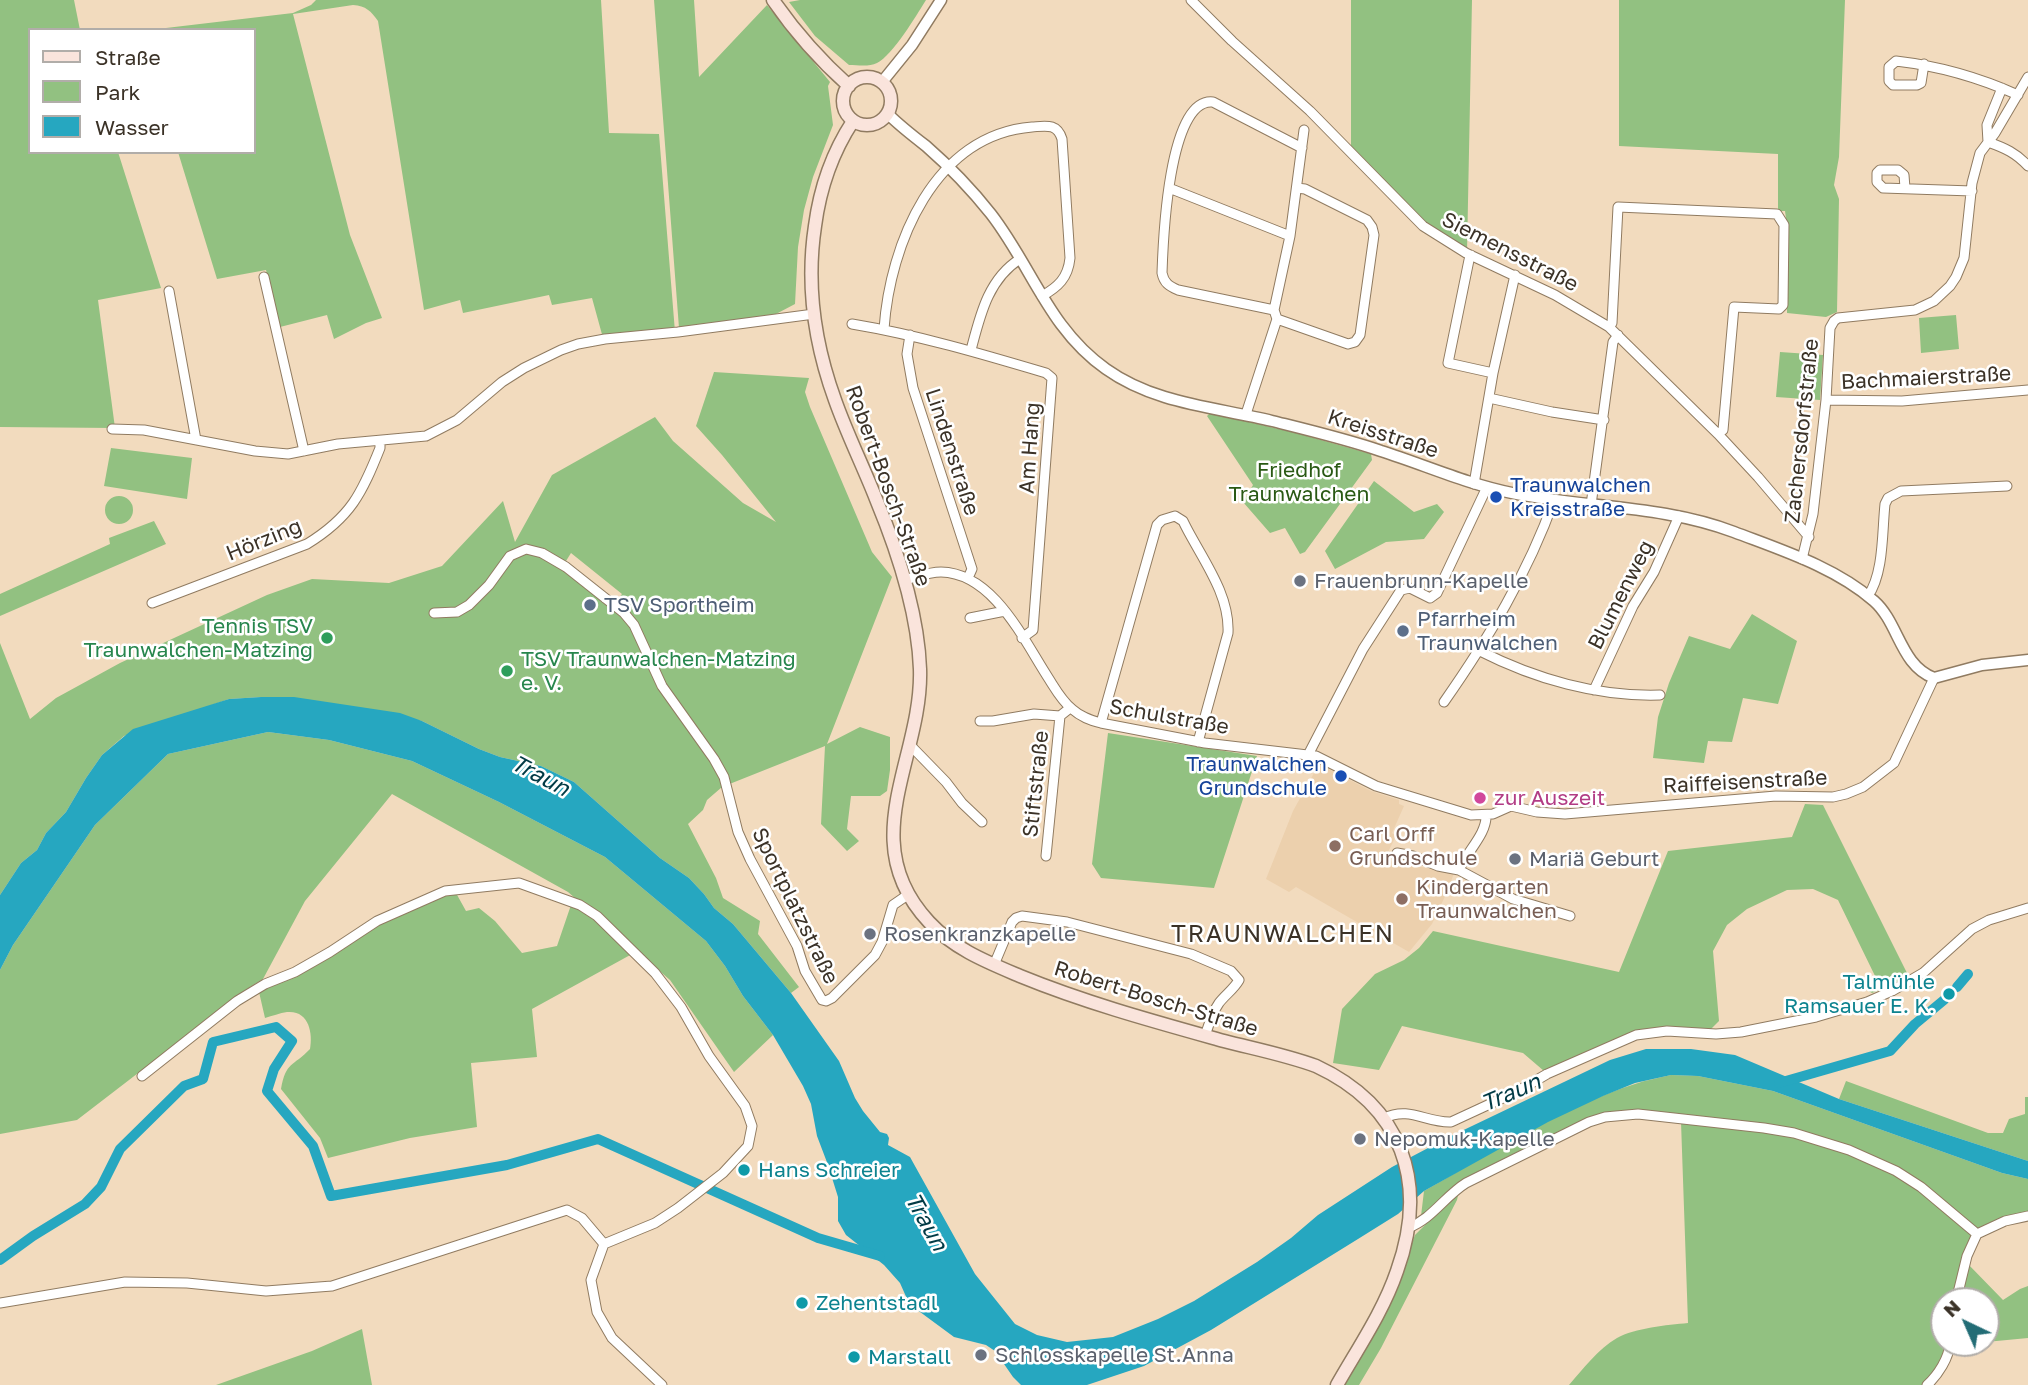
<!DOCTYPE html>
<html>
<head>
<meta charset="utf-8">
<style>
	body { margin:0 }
	#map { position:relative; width:2028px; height:1385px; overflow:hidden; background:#f2dbbe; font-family:"Golos Text",sans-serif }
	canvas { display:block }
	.legend { position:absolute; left:28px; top:28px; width:228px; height:126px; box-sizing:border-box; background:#fff; border:2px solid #b1ada9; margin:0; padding:9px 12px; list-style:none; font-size:21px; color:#3b3227 }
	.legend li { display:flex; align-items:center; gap:14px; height:35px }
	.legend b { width:35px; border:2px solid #b1ada9 }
	.north { position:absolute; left:1930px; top:1287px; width:70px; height:70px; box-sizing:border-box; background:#fff; border:2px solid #b1ada9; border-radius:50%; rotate:316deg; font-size:19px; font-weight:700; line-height:28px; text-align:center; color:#3b3227 }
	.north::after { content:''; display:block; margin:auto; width:24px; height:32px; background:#236d76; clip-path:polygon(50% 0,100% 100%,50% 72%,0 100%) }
</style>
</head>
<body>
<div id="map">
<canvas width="2028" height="1385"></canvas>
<ul class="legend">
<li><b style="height:9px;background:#fae4dc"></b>Straße</li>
<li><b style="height:19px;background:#92c181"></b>Park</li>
<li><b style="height:19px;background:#26a7c0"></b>Wasser</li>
</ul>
<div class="north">N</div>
</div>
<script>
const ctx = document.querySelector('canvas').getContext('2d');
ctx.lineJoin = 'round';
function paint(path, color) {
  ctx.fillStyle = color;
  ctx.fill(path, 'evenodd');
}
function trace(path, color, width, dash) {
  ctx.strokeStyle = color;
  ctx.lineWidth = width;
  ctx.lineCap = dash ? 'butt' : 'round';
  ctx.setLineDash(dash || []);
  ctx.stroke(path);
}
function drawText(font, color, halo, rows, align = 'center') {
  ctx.font = font + ' "Golos Text",sans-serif';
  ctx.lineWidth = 5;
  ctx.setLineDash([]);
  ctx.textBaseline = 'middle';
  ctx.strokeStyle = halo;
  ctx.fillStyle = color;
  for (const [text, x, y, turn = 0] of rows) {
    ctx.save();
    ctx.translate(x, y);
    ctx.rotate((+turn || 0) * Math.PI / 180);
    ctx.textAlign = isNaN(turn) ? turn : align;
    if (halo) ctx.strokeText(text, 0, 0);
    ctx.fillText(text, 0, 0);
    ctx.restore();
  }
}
paint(new Path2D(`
	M1319,764L1371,791L1399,800V804L1404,806L1392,833L1396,836L1384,860L1454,873L1448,890L1432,924L1409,952L1296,887L1289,892L1266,879L1293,811Z`), '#ecd0ad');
paint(new Path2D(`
	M0,0H74L80,30H30V152H118L161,288L98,300L115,428L0,427Z
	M316,0H601L609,133L659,134L675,332L603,338L592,298L552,305L549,295L463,313L460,300L424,310L378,21C371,11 366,6 353,5L293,14L350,235L382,318L366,323L334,339L327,315L280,327L266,270L217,279L178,152H254V30H149L293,13L311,5Z
	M654,0H694L699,77L767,5L830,82L828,86L833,125L813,177L804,210L798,247L795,304L776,314L773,320L679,328Z
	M800,0H926C916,16 893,55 877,63C869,67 858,65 849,65L815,36L789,2Z
	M1351,0H1472L1467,252L1428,227L1351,148Z
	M1619,0H1845L1839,157L1834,185L1839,199L1837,312L1826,317L1787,313V226L1785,211H1778V154L1619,146Z
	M1956,315L1959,349L1921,353L1919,318Z
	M1780,352L1823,355L1820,400L1776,397Z
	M714,372L809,378L805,392L810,407L872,552L892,577L827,744L860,727L890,737V770L887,791L880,796H851L847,829L859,841L847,851L821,824L825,746L722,787L707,800L703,810L688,824L716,878L723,898L760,921L758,934L799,987L791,993L733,924L714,908L704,894L689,878L660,858L574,782L541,766L500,757L479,749L422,721L261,697L229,699L124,736L102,755L86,778L66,812L46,833L37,850L21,863L0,895V643L30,719L56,698L120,663L267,595L312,579L389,583L442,566L503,501L515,542L552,475L655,417L673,441L743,503L776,522L722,455L696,426ZM571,553L622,594L616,602L566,561Z
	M1210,413L1296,433L1371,454L1372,460L1305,552L1300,554L1285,528L1270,533L1243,502L1253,485L1207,416Z
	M111,448L192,458L187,499L104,486Z
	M1374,481L1414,512L1437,504L1444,512L1424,539L1386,542L1335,569L1325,551Z
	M105 510a14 14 0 1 1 28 0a14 14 0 1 1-28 0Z
	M154,521L166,544L0,616V594L110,544L109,538Z
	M1752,614L1797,641L1778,704L1743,698L1732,742L1708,741L1704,763L1653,758L1658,717L1669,683L1689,636L1730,649Z
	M268,732L329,740L412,761L499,802L605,857L706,941L725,966L743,996L773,1035L734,1072L670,980L568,892L392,794L305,901L263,979L250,987L77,1120L0,1134V970L13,945L95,825L168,754Z
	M1108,733L1257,756L1214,888L1101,878L1092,864Z
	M1805,804L1823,805L1908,975L1890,986L1872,993L1865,989L1877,980L1838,900L1813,889L1787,890L1747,909L1727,925L1713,951L1719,1021L1711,1029L1662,1027L1635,1031L1544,1071L1523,1053L1402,1026L1379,1070L1333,1063L1342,1009L1375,974L1404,960L1419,948L1433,931L1619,972L1668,851L1792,837Z
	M456,893L466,911L479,908L495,921L522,953L557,946L571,905L600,922L632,954L532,1009L537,1057L471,1063L477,1127L410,1138L328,1158L320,1138L281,1089C286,1061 293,1067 310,1049C313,1033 309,1010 287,1012C280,1013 272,1016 265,1018L259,992L296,976L378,924L416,905Z
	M1671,1075L1698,1076L1773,1091L2002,1173L2028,1179V1212L2004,1217L1977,1229L1923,1184L1834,1142L1622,1112L1455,1186L1421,1216L1424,1191C1490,1154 1562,1107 1635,1084C1646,1080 1659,1078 1671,1075Z
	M1846,1081L1988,1133H2003L2009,1119L2025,1114V1097H2028V1161L1839,1099Z
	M1681,1122C1763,1130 1851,1140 1920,1190C1939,1204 1956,1220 1974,1234L1954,1301H1944V1343H1948L1943,1359L1923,1385H1569C1583,1369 1598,1349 1617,1338C1635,1328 1667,1325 1688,1323Z
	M1459,1191L1457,1200L1381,1348L1359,1385H1343L1380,1323L1394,1294L1415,1235Z
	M1967,1263L2003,1300L2020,1289L2028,1286V1338L1986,1342V1301H1958Z
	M362,1329L372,1385H216L312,1351Z`), '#92c181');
paint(new Path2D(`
	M261,697H294L400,713L422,721L479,749L500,757L541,766L574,782L660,858L689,878L704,894L714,908L733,924L791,993L839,1061L855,1098L863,1111L880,1132L887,1134L889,1138L888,1145L910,1157L975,1274L1015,1324L1037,1335L1067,1342L1113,1337L1158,1319L1194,1301L1257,1262L1291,1238L1318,1215L1392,1167L1449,1137L1610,1060L1646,1049H1691L1735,1055L1839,1099L2028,1161V1179L2002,1173L1773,1091L1698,1076L1671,1075L1635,1083L1603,1096L1548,1122L1424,1191L1398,1214L1358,1239L1211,1330L1144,1366L1087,1385H1021L1013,1377L995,1351L986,1345L954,1337L916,1309L908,1301L900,1283L884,1265L846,1235L838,1221V1197L828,1165L817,1136L811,1104L803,1086L773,1035L743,996L725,966L706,941L605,857L499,802L412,761L329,740L268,732L168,754L95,825L13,945L0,970V895L21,863L37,850L46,833L66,812L86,778L102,755L133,729L229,699Z`), '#26a7c0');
trace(new Path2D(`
	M1957,987L1968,974
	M1779,1083L1890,1051L1915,1024L1944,1000
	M0,1260L33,1236L85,1204L101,1187L120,1149L184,1086L203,1079L213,1042L276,1027L292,1041L274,1069L267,1091L313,1146L331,1196L507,1165L598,1139L818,1238L880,1256`), '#26a7c0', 10);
const minor = new Path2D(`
	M1191,0L1232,41L1310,111L1423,226L1466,253L1555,295L1609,327L1718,434L1758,477L1809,537
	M1924,64L1921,83L1917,85H1893L1889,81V67L1896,61C1939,66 1978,77 2018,95
	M2002,88L1987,125L1988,142C2005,148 2016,153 2028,166
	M1169,188L1290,236
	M1905,188L1904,175L1898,170H1880L1877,173V182L1883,188L1972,191
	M1471,255L1469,260L1448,363L1493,373
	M264,277L304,451
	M169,291L196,440
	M1274,310L1178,290C1169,286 1164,283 1162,273C1163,243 1168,97 1213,102L1302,148
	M1277,319L1348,344L1355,342L1360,335L1374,235L1372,227L1367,220L1305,189L1297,188
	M852,324C918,335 982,354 1046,373L1052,378L1033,630L1022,638
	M1609,327L1612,323L1618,207L1777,214L1784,225L1783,305L1779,309L1734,307L1723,430L1718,434
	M884,329C890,244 934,135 1032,127C1046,126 1057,123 1062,139L1070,258C1068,278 1058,287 1042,296
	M910,335L907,354L913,388L972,569L968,578
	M971,350C980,316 988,279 1020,259
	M1489,398L1552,412L1604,420
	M1826,400L1902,401L2028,390
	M1246,414L1277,319L1274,310L1290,236L1304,130
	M112,429L144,430L255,451L288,454L338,444L426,436L457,420L502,382L524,368L561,350L578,344L605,339L678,332L814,314
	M1474,484L1493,373L1515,275
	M1591,505L1613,342L1618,335
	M1802,559L1813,514L1826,400L1830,328L1834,321L1838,318L1915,310L1934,301L1950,286L1956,277L1964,258L1972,183L1980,153L1995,133L2028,77
	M904,580C916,577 929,572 941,572C994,573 1024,641 1049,679C1056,690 1062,701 1072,709C1081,717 1090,720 1101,723L1205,743L1316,756L1376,786L1471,815L1493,814L1511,806L1537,812L1565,814L1776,796L1833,797L1846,794L1863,787L1894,763L1934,678
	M1868,596C1884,573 1882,532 1885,504L1888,498L1901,491L2007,486
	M152,603L307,544C351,517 362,493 380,448V441
	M434,613L457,612L469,605L489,585L510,556L526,549L542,553L566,567L624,613L634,625L662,686L714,759L724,777L738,832L750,859L797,946L805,971L822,1000L826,1001L832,998L875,955L882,942L893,905L909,894
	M970,618L1005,611
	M1480,651C1535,679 1598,697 1660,695
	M1594,690L1633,606L1654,572L1679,516
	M1444,702C1488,639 1528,573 1554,500
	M980,721H993L1034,714L1060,716L1070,708
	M1101,723L1157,525L1162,520L1175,516L1183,521L1186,527C1203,560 1230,595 1228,633L1198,742
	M909,744L946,782L962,803L982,822
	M1308,755L1363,649L1401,590L1410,588L1430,598L1437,593L1487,487
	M1397,853L1413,856L1438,866L1459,870L1513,899L1570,916
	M1046,856L1060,716
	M1459,870C1467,851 1487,834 1486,815
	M994,965L1012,922L1016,918L1022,916L1067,922L1191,954L1231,971L1239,980C1234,989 1225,995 1219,1003C1212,1013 1209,1024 1205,1036
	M142,1076L237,1001L265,984L295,972L330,952L377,921L445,891L519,883L580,905L597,916L655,973L681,1007L709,1056L745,1106L752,1126L748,1146L723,1173L678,1208L655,1223L604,1244L591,1280L597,1312L612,1338L662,1385
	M1384,1118C1410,1106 1426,1123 1451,1122L1518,1091L1547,1074L1636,1035L1667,1031L1716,1034L1741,1032L1816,1017L1867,1002L1892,991L1923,973L1972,929L1989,920L2028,908
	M1408,1228C1432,1219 1445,1196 1466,1183L1589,1122L1605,1117L1638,1114L1764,1128L1794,1133L1849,1150L1896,1171L1921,1187L1977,1234
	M1956,1301L1967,1256L1977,1234L2005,1221L2028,1216
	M0,1303L125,1282L187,1283L266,1291L332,1286L567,1210L582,1218L604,1244
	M1927,1385C1938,1375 1949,1358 1950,1343`);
const tertiary = new Path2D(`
	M882,82L912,45L941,0
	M888,114C900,126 913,136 926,146C950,167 972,190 991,214C1032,267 1049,329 1106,369C1155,404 1215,407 1272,421C1308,430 1346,439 1381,451C1425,465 1467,484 1512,493C1586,508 1663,505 1734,532C1781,550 1835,567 1874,601C1899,623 1900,665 1934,678L1982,665L2028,660`);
const secondary = new Path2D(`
	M773,0C795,32 820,60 849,86
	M843 101a24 24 0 1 1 48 0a24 24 0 1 1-48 0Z
	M853,121C832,153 820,188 815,226C806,285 815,345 835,400C847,434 863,466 876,499C898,552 918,612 920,669C923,758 853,841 929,922C954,949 987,962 1020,976C1086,1003 1156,1022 1224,1041C1255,1049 1286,1055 1316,1066C1402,1106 1429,1182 1397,1271C1383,1312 1358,1348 1337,1385`);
trace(minor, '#907b61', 11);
trace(tertiary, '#907b61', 13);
trace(secondary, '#907b61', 15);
trace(minor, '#fff', 9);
trace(tertiary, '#fff', 10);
trace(secondary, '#fae4dc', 12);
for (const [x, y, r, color] of [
	[1496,497,7,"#1a4fb4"],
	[1300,581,7,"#6b7280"],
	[590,605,7,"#5c6f8a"],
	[1403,631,7,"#5c6f8a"],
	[327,638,7,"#2e9e5b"],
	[507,671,7,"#2e9e5b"],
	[1341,776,7,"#1a4fb4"],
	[1480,798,7,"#d1479c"],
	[1335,846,7,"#8d6e63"],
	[1515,859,7,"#6b7280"],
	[1402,899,7,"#8d6e63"],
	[870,934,7,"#6b7280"],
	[1949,994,7,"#0f9aa8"],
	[1360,1139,7,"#6b7280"],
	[744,1170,7,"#0f9aa8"],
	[802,1303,7,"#0f9aa8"],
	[981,1355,7,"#6b7280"],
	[854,1357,7,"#0f9aa8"]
]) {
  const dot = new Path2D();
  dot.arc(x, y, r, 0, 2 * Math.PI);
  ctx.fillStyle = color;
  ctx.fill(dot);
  trace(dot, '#fff', 2.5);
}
drawText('21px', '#3b3227', '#fff', [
	["Siemensstraße",1510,252,27],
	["Bachmaierstraße",1926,378,-3],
	["Zachersdorfstraße",1802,431,-84],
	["Kreisstraße",1383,434,18],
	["Am Hang",1030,448,-86],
	["Lindenstraße",952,452,72],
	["Robert-Bosch-Straße",888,486,70],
	["Hörzing",264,540,-22],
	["Blumenweg",1621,595,-63],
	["Schulstraße",1169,717,10],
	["Raiffeisenstraße",1745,782,-3],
	["Stiftstraße",1036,784,-84],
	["Sportplatzstraße",795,906,64],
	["Robert-Bosch-Straße",1156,999,17]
]);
drawText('21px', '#295914', '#fff', [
	["Friedhof",1299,470],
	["Traunwalchen",1299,494]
]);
drawText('21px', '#164399', '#fff', [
	["Traunwalchen",1510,485],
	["Kreisstraße",1510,509],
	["Traunwalchen",1327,764,"right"],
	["Grundschule",1327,788,"right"]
], 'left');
drawText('21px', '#5b616d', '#fff', [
	["Frauenbrunn-Kapelle",1314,581],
	["Mariä Geburt",1529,859],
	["Rosenkranzkapelle",884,934],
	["Nepomuk-Kapelle",1374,1139],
	["Schlosskapelle St.Anna",995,1355]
], 'left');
drawText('21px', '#4e5e75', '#fff', [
	["TSV Sportheim",604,605],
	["Pfarrheim",1417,619],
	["Traunwalchen",1417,643]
], 'left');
drawText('21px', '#27864d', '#fff', [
	["Tennis TSV",313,626],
	["Traunwalchen-Matzing",313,650],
	["TSV Traunwalchen-Matzing",521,659,"left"],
	["e. V.",521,683,"left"]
], 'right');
drawText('21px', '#b23c85', '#fff', [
	["zur Auszeit",1494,798]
], 'left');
drawText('21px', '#785e54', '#fff', [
	["Carl Orff",1349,834],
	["Grundschule",1349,858],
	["Kindergarten",1416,887],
	["Traunwalchen",1416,911]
], 'left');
drawText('21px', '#0d838f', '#fff', [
	["Talmühle",1935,982,"right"],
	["Ramsauer E. K.",1935,1006,"right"],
	["Hans Schreier",758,1170],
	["Zehentstadl",816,1303],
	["Marstall",868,1357]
], 'left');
drawText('italic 23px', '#013a45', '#fff', [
	["Traun",540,776,28],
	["Traun",1511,1093,-23],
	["Traun",926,1222,61]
]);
ctx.letterSpacing = '2px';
drawText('24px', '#3b3227', '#fff', [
	["TRAUNWALCHEN",1283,934]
]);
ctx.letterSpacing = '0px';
</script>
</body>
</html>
